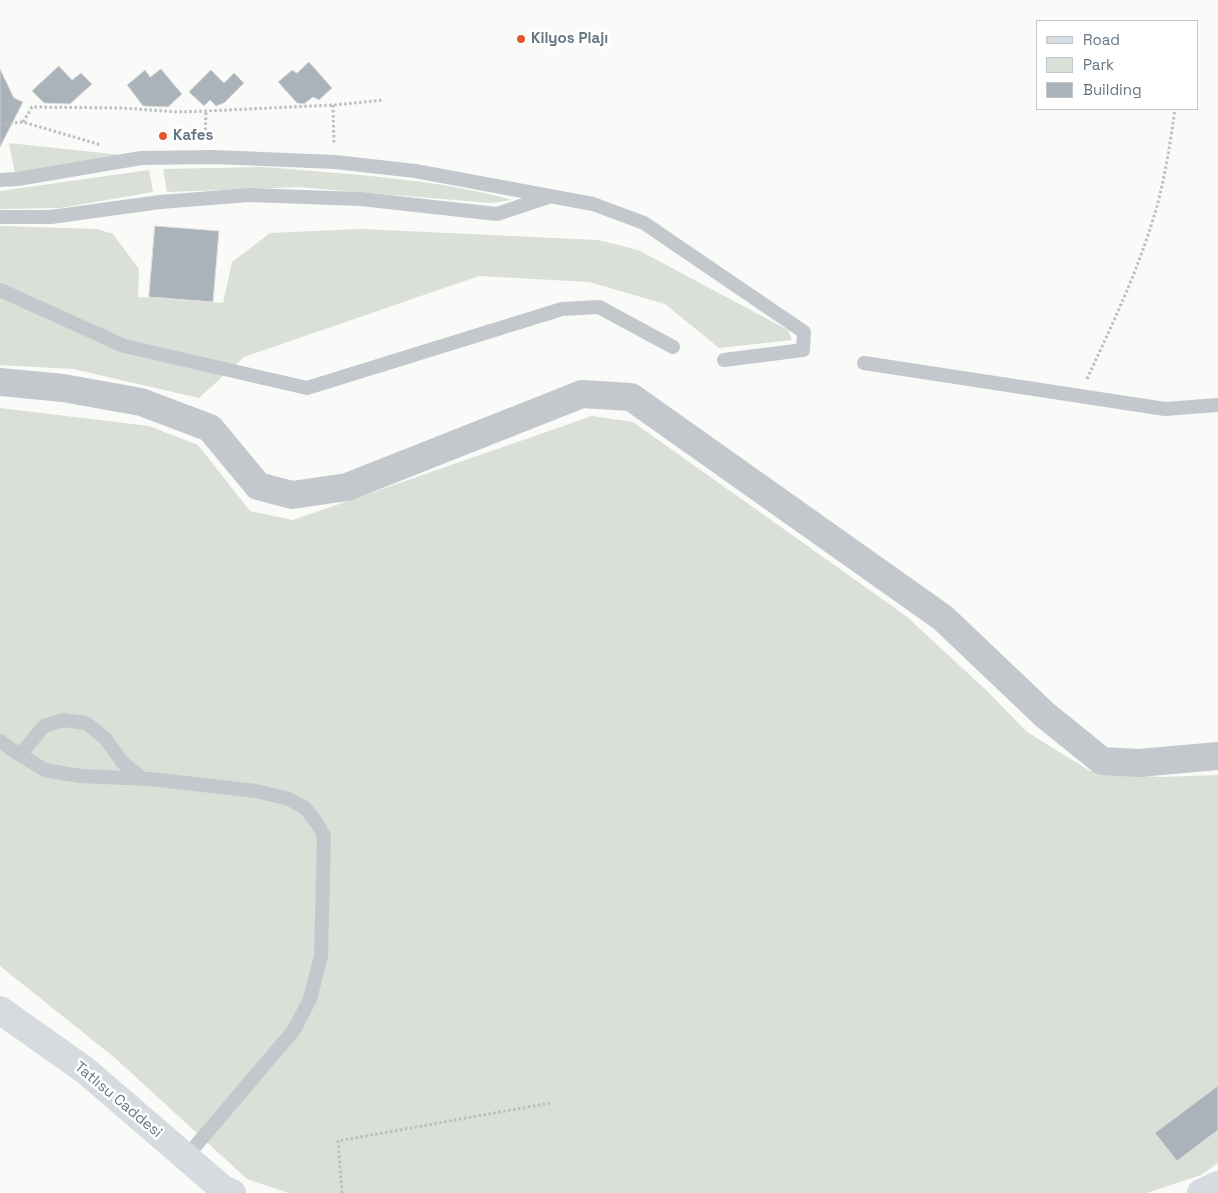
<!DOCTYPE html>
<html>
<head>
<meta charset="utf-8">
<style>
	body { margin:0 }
	#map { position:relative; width:1218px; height:1193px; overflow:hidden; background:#fafaf8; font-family:"Space Grotesk",sans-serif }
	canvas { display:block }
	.legend { position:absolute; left:1036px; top:20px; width:162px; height:90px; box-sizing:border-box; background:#fff; border:1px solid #c1c8cd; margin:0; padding:6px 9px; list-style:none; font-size:15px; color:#657683 }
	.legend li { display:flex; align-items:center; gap:10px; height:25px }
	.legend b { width:25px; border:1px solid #c1c8cd }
</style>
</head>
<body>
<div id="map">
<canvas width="1218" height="1193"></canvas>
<ul class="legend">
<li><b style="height:6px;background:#d6dbdf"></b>Road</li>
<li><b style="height:14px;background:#dadfd7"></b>Park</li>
<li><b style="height:14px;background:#aab3b9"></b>Building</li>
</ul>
</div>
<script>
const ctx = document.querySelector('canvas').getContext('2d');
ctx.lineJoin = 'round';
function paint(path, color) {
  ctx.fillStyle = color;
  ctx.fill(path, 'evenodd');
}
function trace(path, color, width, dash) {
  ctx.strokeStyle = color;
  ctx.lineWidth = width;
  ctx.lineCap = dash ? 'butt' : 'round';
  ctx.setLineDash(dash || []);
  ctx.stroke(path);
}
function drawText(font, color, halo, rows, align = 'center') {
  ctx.font = font + ' "Space Grotesk",sans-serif';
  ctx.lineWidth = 5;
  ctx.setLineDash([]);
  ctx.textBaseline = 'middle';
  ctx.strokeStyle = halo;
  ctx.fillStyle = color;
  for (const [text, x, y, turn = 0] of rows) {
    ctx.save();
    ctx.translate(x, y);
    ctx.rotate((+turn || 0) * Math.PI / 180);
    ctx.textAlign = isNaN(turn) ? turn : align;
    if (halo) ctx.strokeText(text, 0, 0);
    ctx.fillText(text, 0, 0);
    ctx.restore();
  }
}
paint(new Path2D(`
	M9,143L121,155L15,174Z
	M264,167C344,174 434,178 512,200L491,203L298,187L167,192L163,169Z
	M149,170L153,192L60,208L0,209V191Z
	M0,226L97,229L113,234L139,269L138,297L223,303L232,262L270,233L361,229L598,240L638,250L788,330L792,340L719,348L665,304L589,282L479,276L244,357L199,398L73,369L0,365Z
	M0,408L149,426L198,445L250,511L293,520L592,416L633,422L906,616L987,691L1027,732L1090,771L1160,777L1218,775V1163L1201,1175L1147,1193H289L247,1179L115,1058L0,966Z`), '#dadfd7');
const building = new Path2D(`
	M309,62L332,88L319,100L313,97L304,104L297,103L278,82L292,70L297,73Z
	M59,66L72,80L81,73L92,84L70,104L44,103L32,91Z
	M0,69L14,98L23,102L0,147Z
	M161,69L182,94L168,107L143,106L127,85L145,70L150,77Z
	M211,70L224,83L234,73L244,83L224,103L216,106L210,100L204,106L189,92Z
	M155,226L219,231L213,302L149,297Z
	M1218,1086V1130L1177,1161L1155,1133Z`);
paint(building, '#aab3b9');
trace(building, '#dcdcda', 1);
trace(new Path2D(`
	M333,105L334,144
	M23,122L32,107L121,108L178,112L206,111L333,105L383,100
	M0,124L23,122L101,145
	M205,140L206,111
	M1087,379C1112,325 1138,271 1155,213C1165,179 1170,144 1175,109
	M342,1193L338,1141L550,1103`), '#bbbfc2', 3, [2.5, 2.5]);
trace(new Path2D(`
	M0,180L18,179L141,158L214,157L335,162L415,171L593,204L644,223L804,332L803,350L724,360
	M0,217H51L160,202L249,195L361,199L497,214L548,197
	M0,290L124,346L307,388L562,309L599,307L673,347
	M864,363L1165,409L1218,405
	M0,741L20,755
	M142,778L123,763L105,738L86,723L63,720L44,726L20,755L45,770L80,776L150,779L256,791L289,799L305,808L317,823L324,836L321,956L310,999L294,1030L186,1157`), '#c3c8cc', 14);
trace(new Path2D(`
	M0,382L63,388L141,402L210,428L258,486L292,495L347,487L582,394L631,397L943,618L1045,715L1102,761L1139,763L1218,756`), '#c3c8cc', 28);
trace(new Path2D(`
	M0,1010L86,1071L223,1189L232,1193
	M1201,1193L1218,1185`), '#d6dbdf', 28);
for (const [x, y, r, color] of [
	[521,39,5,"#e4572e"],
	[163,136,5,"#e4572e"]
]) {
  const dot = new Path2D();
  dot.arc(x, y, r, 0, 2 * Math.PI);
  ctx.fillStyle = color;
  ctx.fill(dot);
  trace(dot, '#fff', 2);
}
drawText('bold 15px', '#657683', '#fff', [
	["Kilyos Plajı",531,39],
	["Kafes",173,136]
], 'left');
drawText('15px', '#657683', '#fff', [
	["Tatlısu Caddesi",118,1100,40]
]);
</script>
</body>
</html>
